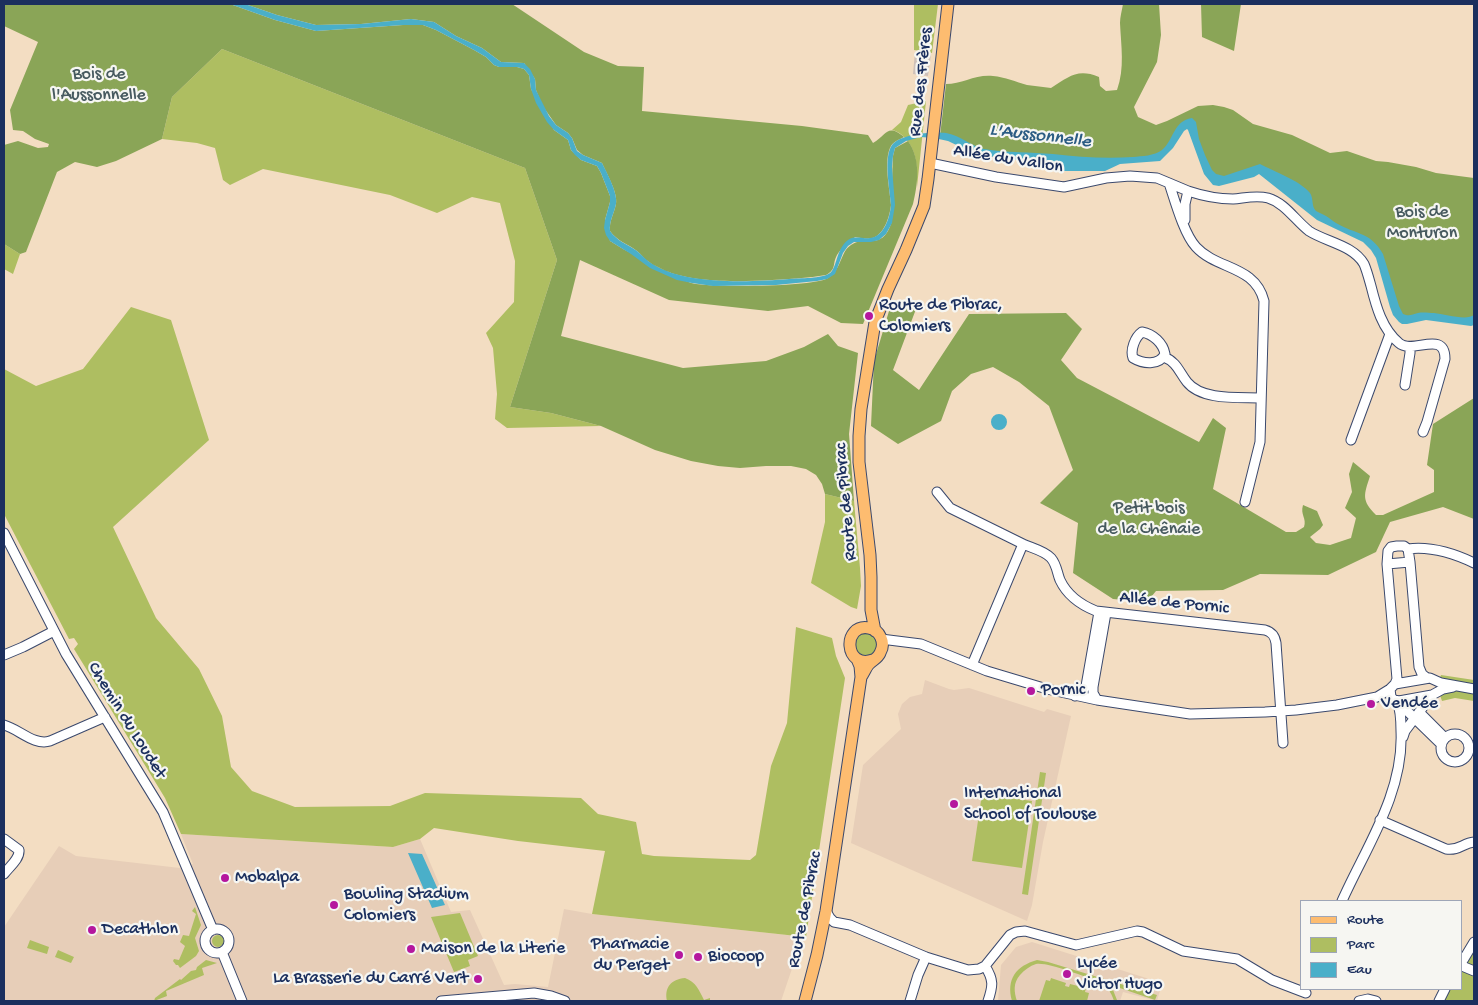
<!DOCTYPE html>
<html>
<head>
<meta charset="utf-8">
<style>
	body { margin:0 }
	#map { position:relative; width:1478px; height:1005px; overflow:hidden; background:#f3ddc2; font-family:"Gochi Hand",sans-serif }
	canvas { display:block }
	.frame { position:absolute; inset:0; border:5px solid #1b2f5e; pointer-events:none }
	.legend { position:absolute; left:1300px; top:900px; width:162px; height:90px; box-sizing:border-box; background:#f6f6f2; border:1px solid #9ea6b7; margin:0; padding:6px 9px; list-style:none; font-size:15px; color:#1b2f5e }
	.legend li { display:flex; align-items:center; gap:10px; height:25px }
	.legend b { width:25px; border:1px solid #9ea6b7 }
</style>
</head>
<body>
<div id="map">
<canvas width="1478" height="1005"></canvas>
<div class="frame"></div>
<ul class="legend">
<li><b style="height:6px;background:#fdbc70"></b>Route</li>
<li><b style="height:14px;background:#aebe61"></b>Parc</li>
<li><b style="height:14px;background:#4aafc9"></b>Eau</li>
</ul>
</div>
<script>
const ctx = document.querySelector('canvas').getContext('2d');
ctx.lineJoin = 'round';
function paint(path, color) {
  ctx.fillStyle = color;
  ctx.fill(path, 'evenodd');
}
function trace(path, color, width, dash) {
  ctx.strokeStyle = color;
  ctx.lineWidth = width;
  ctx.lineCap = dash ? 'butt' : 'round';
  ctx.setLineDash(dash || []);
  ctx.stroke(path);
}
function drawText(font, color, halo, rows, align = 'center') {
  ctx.font = font + ' "Gochi Hand",sans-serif';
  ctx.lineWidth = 4.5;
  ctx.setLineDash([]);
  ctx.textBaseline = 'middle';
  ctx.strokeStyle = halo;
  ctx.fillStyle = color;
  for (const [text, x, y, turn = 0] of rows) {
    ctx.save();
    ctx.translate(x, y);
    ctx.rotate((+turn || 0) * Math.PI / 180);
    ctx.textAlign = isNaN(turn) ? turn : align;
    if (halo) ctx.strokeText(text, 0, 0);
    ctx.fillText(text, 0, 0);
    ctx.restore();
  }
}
paint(new Path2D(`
	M925,680L949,689L954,690L969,688L1044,712L1047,709L1071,716L1043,842L1032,905L1027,921L851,843L863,765L901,729L898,714L902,704L910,697L922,694Z
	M181,834L393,847L420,839L451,912L470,910L504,985L515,984L548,987L564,909L592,914L806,937L798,951L781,1001H4V927L59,846L76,856L180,868L193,864Z
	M1032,942L1162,983L1157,1001L1123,992L1120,1001H998L1001,965L1016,947Z`), '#e7ceb8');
paint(new Path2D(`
	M915,52L931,54L928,76L913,74Z`), '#cec1b9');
paint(new Path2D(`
	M914,4H938L932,53L914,50Z
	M222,49L525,168L557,260L510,407L551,413L601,426L507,428L495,419L497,394L493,348L486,333L514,302L515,261L500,203L472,197L437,213L390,195L263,169L230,185L223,180L215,148L197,143L162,139L172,97Z
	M926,101L917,187C917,167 918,149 902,135C898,132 896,131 892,130L901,122L908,105Z
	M4,244L20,254L13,274L4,269Z
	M131,307L171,320L209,440L113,527L156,618L199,669L222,716L231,767L252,791L295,807L390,806L425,793L581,798L598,814L636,822L642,854L654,856L750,860L756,855L771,766L787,723L796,627L832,638L836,656L845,678L806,937L592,914L605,851L518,841L434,828L420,839L393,847L181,834L165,798L74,649L78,644L74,638L69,639L4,514V369L36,386L83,369Z
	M825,494L854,501L860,568L861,586L857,609L851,607L811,583L825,522Z
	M854 645a12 12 0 1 1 24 0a12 12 0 1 1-24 0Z
	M1441,675L1474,680V701L1455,698L1442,701C1439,692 1437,685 1441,675Z
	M1040,772L1046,773L1028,895L1022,894Z
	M982,794L1032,801L1022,868L972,861Z
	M195,907L201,925L195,938L199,951L196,956L180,968L178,965H176L173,961L174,959L179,960L185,946L180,942L183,935L189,936L196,914L192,911Z
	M460,913L478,956L468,960L470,966L454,972L431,917Z
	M212 941a6 6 0 1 1 12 0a6 6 0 1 1-12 0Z
	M30,940L49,947L47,954L27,948Z
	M1474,942V1001H1439L1445,989H1462V962Z
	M58,950L74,957L71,963L55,957Z
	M206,960L217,963L202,968L204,975L166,991L167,996L154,1001L155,998L180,979L181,980L191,971L196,970L197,967Z
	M1037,960L1048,962L1157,995L1155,1000L1111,985L1117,1000L1114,1001C1111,991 1106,986 1098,981C1084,977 1049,962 1036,964C1030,966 1024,970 1020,975C1013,983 1014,992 1017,1001H1012C1006,979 1016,966 1037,960Z
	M685,978C696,982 699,990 704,1000L710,998V1001H667C664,988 671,979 685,978Z
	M1051,978L1066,983L1065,986L1069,987L1070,984L1086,988L1085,992L1089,993L1087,1001H1039L1046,980L1050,981Z`), '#aebe61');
paint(new Path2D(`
	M4,4H230L275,20L316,31L403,25H423L436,30L474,50L486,57L494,65L499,67H517L524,69L529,75L531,89L554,130L568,140L571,150L581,160L597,166L601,173L610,196V202L605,220L610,241C627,252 646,261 664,270C673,274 682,280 691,283C708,288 815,287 828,278C842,269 840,252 851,245C865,234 881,252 891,224C893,219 892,211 892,205C892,189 892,172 893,156L895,148L908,141C921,159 918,184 913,204L863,324L841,323L808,306L768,311L669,300L580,260L561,336L683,368L766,361L804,347L828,334L838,346L858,353L849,434L854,501L825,494L822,484L816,475L806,469L791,466H766L740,468L718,466L691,461L655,450L601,426L551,413L510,407L557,260L525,168L222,49L172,97L162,139L116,161L97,167L75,162L57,172L26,252L20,254L4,244V145L18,141L38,148L48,147L49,144L35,139L23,131L13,130L10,110L38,42L4,26Z
	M245,4H512L584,52L618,66L644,67L642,111L802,126L868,135L873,143C887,135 887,123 904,137C899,140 894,141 891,146C883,160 890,190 891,205C890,215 885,232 875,237C869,240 861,238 855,237C849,243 841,248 837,255C832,264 837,269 826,275C808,278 790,279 772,280C735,282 680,284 649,262C644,259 641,254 637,251C628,244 617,241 610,231C609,221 614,214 616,204C618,193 607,174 602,163L583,155L577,150L572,138L568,133L556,125L542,105L536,90L535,79L524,63L501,62L482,48L456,36L434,22L411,19L361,24L316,25L277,15Z
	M1123,4H1159L1161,35L1157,62L1134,107L1138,117L1156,125L1167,121L1198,106L1213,105L1224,107L1233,110L1253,124L1292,135L1330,153L1347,151L1376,161L1388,162L1416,167L1436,173L1474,178V320L1425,316L1402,320L1376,248L1319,216L1255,170L1213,183L1190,122L1160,159L1080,163L990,153L940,136L946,84C962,84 976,74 993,76C1005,77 1016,82 1027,85C1035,86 1043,87 1051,88C1069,77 1077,68 1099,77L1100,86L1106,91L1117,90C1125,68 1121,46 1120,23C1120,17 1122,10 1123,4Z
	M1201,4H1241L1234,51L1202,37Z
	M892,301L916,309L893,370L919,390L969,314L1066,313L1082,329L1061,360L1077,378L1199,442L1213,418L1226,428L1213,489L1286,532H1296L1304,527C1307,518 1300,515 1303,505L1317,511L1323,525L1320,529L1310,537L1316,543L1330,545L1351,538L1356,518L1345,508L1352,492L1349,474L1353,462L1370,476C1364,495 1361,500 1376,515H1383L1434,492V470L1427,465L1433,424L1474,398V519L1443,507L1390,522L1376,552L1328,575L1260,574L1223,590L1156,591L1147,602L1113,599L1073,573L1078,523L1040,503L1073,470L1049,406L1019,382L993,367L971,374L952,391L941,421L898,444L871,426L874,361Z`), '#8aa557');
paint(new Path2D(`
	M230,4H245L277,15L316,25L361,24L411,19L434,22L456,36L482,48L501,62L524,63L530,69L535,79L536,90L549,116L556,125L568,133L572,138L577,151L583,155L602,163C607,173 618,193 616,204C614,214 609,221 610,231C617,241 627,244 637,251C641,254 644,258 648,261C681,286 750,282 789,279C800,278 822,279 830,273C837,268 836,249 848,240C854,235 863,239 870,238C884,237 890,217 891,205C890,190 883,158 892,145C900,134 933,131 946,133C960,135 971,146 984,149C1007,153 1030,152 1053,154C1079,157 1106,159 1133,157C1142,156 1154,156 1162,150C1174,140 1173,121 1192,118L1196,122L1199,139L1205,155L1212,170L1216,174L1224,176L1260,164C1275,172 1299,180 1310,193C1314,199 1311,206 1316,211C1319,213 1323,214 1326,216C1330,218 1332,221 1336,223C1356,235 1370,231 1383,254L1399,306L1403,314C1410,317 1412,314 1418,313C1423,312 1429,313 1434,313C1445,314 1466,321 1474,315V325L1471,326L1426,320L1407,324H1402L1399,322L1393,315L1390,307L1376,258L1371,250L1363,242L1317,220L1259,174L1254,177L1219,186L1213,185L1204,174L1188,130L1187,129L1184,131L1173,148L1160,161L1120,164L1105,171H1062L1021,160L987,156L971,152L948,141L934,138L921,137L906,141L895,148L893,156L892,167L895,205L892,223L886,234L879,240L871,242H854L848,246L843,253L835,274L827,279L817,281L776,285L713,286L692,283L677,280L650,268L631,254L610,241L606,235L604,228L605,220L610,202V196L601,173L597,166L581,160L575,155L571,150L568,140L554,130L547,122L536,103L531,89L529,75L524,69L517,67H499L494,65L486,57L474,50L436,30L423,25H403L316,31L275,20Z
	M991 422a8 8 0 1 1 16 0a8 8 0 1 1-16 0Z
	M408,853L422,854L445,905L432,908Z`), '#4aafc9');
const minor = new Path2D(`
	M930,163L996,177L1064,187L1106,178L1130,176L1157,178L1169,183C1175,201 1184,234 1196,247C1217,270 1255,265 1264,301L1260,442L1245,502
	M1169,183L1188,191
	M1185,220V204L1188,191C1203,196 1218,199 1233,199C1245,198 1256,195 1268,198C1285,203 1295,220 1309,231C1326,242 1353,245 1364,264C1367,271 1369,279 1371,286C1376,306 1382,329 1399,343C1412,355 1445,329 1445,359L1427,422L1423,432
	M1142,332C1153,334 1163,343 1165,354C1159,366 1143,364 1133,358C1130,350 1135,337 1142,332Z
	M1164,357C1177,362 1179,372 1187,382C1202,401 1240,397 1261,398
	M1405,385L1410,353V347
	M1351,440L1390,334
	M937,492L950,508L1023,544
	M4,533L66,654L163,812L213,930
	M1397,546H1404L1408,549L1410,562L1387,564L1388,551L1391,547Z
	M1408,549C1431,546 1453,553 1474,563
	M1410,562L1419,667L1422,674L1427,678
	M1387,564L1397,679L1395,684
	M881,639L921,644L987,671L1047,689L1097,700L1190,714L1265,712L1296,710L1337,705L1377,697L1390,689L1395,684L1430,678L1441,683L1474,689
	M4,655L23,647L54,631
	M972,665L1023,544C1032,548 1045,551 1051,558C1057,565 1057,573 1060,580C1067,595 1081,605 1096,611L1265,630C1272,632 1275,636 1276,643L1283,743
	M1390,689L1391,697L1394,700L1399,701L1432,695L1443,689L1453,687
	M1075,696L1083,690L1086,686L1099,612
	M1097,700L1093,693V687L1106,613
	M1399,701L1403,707L1441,744
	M1419,712L1445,738
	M4,725C19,729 34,746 50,741L105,717
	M1441 748a14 14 0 1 1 28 0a14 14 0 1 1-28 0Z
	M1403,737L1405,731L1432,695
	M1380,820L1446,849C1459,851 1463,843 1474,842
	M4,839L19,850C20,859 9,867 4,874
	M1342,901C1366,847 1404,793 1401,731C1401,721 1401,711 1397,701
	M826,911L830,918L834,922L850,925L926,957L968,970L979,969L985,966L1010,935L1016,932L1025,931L1076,945L1137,931L1143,932L1183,951L1237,959L1272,980L1306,993
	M205 941a12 12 0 1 1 24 0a12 12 0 1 1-24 0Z
	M222,952L242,1001
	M1462,962L1474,942
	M985,966C994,980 993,986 988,1001
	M1462,966L1474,971
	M441,1001L534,993L551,996L565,1001
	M910,1001L918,975L926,957
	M1359,1001L1368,999L1376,1001
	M1439,1001L1445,989`);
const major = new Path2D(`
	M875,631L871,610V577L870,555L859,462V436L861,409L875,322L888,289L906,250L924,206L928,179L948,4
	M861,677C864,673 866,667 869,664C873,660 878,658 880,653C886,643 880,630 869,628C842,623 844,670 873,660
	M805,1001L817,955L826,911L861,677L860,666L857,659`);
trace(minor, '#3b496d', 11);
trace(major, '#3b496d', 13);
trace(minor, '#fff', 9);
trace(major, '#fdbc70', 11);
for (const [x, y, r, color] of [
	[869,316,5,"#b5179e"],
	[1031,691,5,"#b5179e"],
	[1371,704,5,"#b5179e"],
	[954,804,5,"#b5179e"],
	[225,878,5,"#b5179e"],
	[334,905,5,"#b5179e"],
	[92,930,5,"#b5179e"],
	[411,949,5,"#b5179e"],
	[679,955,5,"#b5179e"],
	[698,957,5,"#b5179e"],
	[1067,974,5,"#b5179e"],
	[478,979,5,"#b5179e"]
]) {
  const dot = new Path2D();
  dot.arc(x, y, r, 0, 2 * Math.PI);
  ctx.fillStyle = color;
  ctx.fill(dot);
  trace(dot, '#f6f6f2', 2);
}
drawText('18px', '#475a5f', '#f6f6f2', [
	["Bois de",99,75],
	["l'Aussonnelle",99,96],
	["Bois de",1422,213],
	["Monturon",1422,234],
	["Petit bois",1149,509],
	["de la Chênaie",1149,530]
]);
drawText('18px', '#1b2f5e', '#f6f6f2', [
	["Rue des Frères",922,82,-84],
	["Allée du Vallon",1008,160,9],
	["Route de Pibrac",847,502,-95],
	["Allée de Pornic",1174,604,6],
	["Chemin du Loudet",126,721,58],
	["Route de Pibrac",806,910,-79]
]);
drawText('18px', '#1b2f5e', '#f6f6f2', [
	["Route de Pibrac,",879,306],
	["Colomiers",879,327],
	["Pornic",1041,691],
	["Vendée",1381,704],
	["International",964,794],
	["School of Toulouse",964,815],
	["Mobalpa",235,878],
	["Bowling Stadium",344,895],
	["Colomiers",344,916],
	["Decathlon",102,930],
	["Pharmacie",669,945,"right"],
	["du Perget",669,966,"right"],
	["Maison de la Literie",421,949],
	["Biocoop",708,957],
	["Lycée",1077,964],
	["Victor Hugo",1077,985],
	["La Brasserie du Carré Vert",468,979,"right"]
], 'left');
drawText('italic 19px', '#2b5c83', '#f6f6f2', [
	["L'Aussonnelle",1040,137,7]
]);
</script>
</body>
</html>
